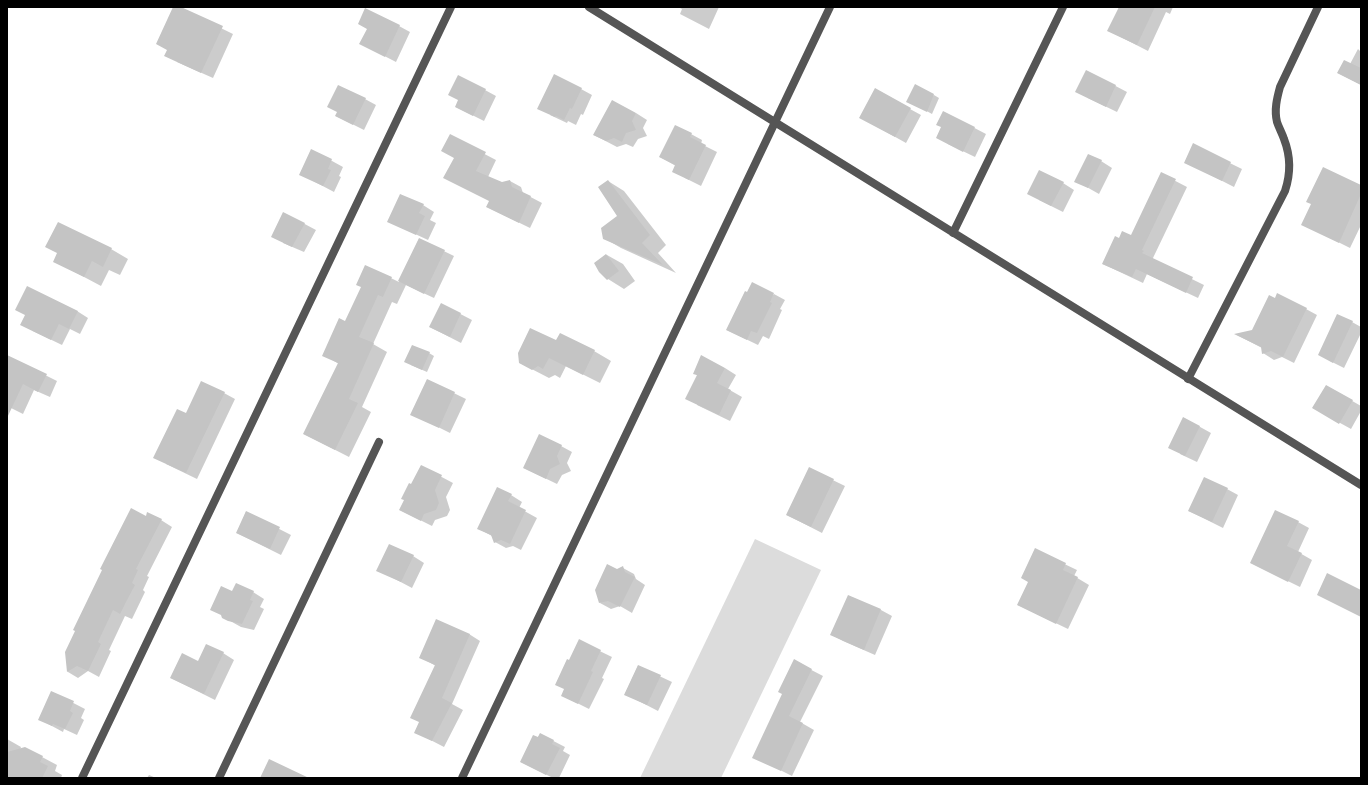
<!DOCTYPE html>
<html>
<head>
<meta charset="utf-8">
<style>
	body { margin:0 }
	#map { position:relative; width:1368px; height:785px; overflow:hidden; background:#fff; font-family:Lato,sans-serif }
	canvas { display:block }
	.frame { position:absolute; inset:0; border:8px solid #000; pointer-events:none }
</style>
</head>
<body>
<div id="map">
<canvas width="1368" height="785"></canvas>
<div class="frame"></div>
</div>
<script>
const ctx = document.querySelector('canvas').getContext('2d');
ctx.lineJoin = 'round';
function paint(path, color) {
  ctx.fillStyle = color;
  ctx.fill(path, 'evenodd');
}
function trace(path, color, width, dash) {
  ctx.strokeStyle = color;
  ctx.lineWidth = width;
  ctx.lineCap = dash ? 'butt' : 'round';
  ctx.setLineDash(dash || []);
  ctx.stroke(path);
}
paint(new Path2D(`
	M755,539L821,570L721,778H640Z`), '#dcdcdc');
paint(new Path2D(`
	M174,7H178L233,34L213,78L177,62Z
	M678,7H719L709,29L680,14L682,9Z
	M1120,7H1173L1170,14L1166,12L1148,51L1109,31Z
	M399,26L410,32L396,62L361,44Z
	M1358,49L1360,51L1361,49V85L1338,73L1350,64Z
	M1087,71L1127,92L1117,112L1088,98Z
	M581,89L592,95L583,115L581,114L576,125L568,121L567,123L550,115Z
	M485,90L496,96L484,121L456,107Z
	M934,95L939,98L932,114L912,103Z
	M365,99L376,105L364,130L336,116L338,112Z
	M910,109L921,115L906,143L872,124Z
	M944,112L986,134L975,157L948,144L942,127Z
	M636,113L647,120L643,128L647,136L638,139L633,147L626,144L617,147L594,135Z
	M691,134L702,140L701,144L717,152L701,186L685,178L676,166L660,157Z
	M450,136L496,160L488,177L502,183L510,181L521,187L523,193L542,203L530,228L487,207L490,201L455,158Z
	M1193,145L1242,169L1234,187L1185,162Z
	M312,150L343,167L339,176L341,177L334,192L300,174Z
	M1101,161L1112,168L1099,194L1076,181Z
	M1162,174L1187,187L1153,258V260L1204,285L1198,298L1147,274L1143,283L1103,264L1119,239L1132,237Z
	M608,181L624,191L666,245L658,253L676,273L621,248L604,238L618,217Z
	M1063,183L1074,190L1063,212L1039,200Z
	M1361,186V225L1350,248L1302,224Z
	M423,205L434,212L430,220L436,223L428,240L400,227Z
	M284,213L316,230L304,252L283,243Z
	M419,239L454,256L434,298L406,285L397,304L392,302L373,344L387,352L362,407L371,412L349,457L304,434L339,364L324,355L346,322L362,287L366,266L399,282Z
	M111,249L128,259L120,275L109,270L101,286L54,261Z
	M607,255L623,264L635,281L624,289L608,279L595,264Z
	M774,294L785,300L780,309L782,310L769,339L763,336L758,345L727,330Z
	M441,304L472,320L461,343L430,327Z
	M1306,309L1317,315L1294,363L1282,357L1274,360L1263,353L1262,348L1237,335L1253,331Z
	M77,311L88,318L80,334L70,329L62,345L33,331L26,315Z
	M1352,322L1361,327V333L1344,368L1330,361Z
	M557,342L594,351L611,361L600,383L566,366L560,378L555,375L549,378L520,363Z
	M429,353L434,356L427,372L411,365Z
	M7,356L57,381L50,397L34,390L23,414L7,406Z
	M725,368L736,375L728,389L742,397L730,421L697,405L698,376L694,373Z
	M427,380L466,399L450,433L412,414Z
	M1326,386L1361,406V411L1351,429L1313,408Z
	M224,393L235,399L197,479L166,464L186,414Z
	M1184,418L1211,433L1197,462L1180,454Z
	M561,446L572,452L567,463L571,471L562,475L557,484L524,468Z
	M421,466L453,483L446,497L450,510L447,516L435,520L432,526L400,510Z
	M810,469L845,486L822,533L787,515Z
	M1227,489L1238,495L1223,528L1189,511Z
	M511,495L522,502L519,508L537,518L521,550L513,546L506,548L495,542L492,536L479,529Z
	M246,512L291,535L281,555L237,533Z
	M146,517L161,520L172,527L147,576L149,577L143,590L145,592L132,619L125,616L109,650L111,651L99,677L88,671L78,678L68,672L66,653Z
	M1298,522L1309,528L1298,552L1312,560L1300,587L1251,563Z
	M1035,550L1077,570L1074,576L1089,585L1068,629L1018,605L1029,582Z
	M413,556L424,563L412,588L378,570Z
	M623,568L634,574L636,579L645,585L632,613L620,606L611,609L600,603L617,570Z
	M232,592H253L264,599L260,607L264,609L254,630L241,627L223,617L222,616Z
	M849,596L881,610L892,616L875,655L843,641L832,635Z
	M469,634L480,641L452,704L463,710L444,747L415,732L420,722L436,666L420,657Z
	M579,641L612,657L602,678L604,679L589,709L563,696L565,690L570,661Z
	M223,653L234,660L215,700L171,678L198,662Z
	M794,661L823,676L800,722L814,730L792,776L754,757L783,694Z
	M638,666L672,682L658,711L625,694Z
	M52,692L85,709L81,718L84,720L77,735L64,729L63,732L39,719Z
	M540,734L565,747L563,751L570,755L559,778H553L521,762Z
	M7,739L21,747L20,750L42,757L57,765L55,771L62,775L61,778H8Z
	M149,775L156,778H147Z`), '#0003');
paint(new Path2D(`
	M173,7H181L223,26L201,73L164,56L167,50L156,44Z
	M1119,7H1155L1137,45L1107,31Z
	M365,8L400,25L385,57L359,44L367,29L358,24Z
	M1344,60L1361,68V85L1337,73Z
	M1086,70L1116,85L1106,107L1075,92Z
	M554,74L582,88L572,109L570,108L564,120L556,116L555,117L537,109Z
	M458,75L486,89L473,116L455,107L458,100L448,95Z
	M915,84L934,94L927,112L906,102Z
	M338,85L366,98L353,125L335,116L337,112L327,107Z
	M875,88L911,108L895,137L859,118Z
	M612,100L636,113L632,121L636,130L626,133L622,142L614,138L606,141L593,135Z
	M943,111L975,127L963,152L936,138L941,127L936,125Z
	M675,125L692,133L690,137L706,145L689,180L672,172L675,165L659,157Z
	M450,134L486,152L476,171L502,182L510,180L512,187L531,196L519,223L486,207L489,201L443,178L454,158L441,151Z
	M1193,143L1231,162L1222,181L1184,163Z
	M311,149L332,159L328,169L331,170L323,186L299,175Z
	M1088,154L1102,160L1088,188L1074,182Z
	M1323,167L1361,185V194L1339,243L1301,225L1311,204L1306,202Z
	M1039,170L1064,182L1051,206L1027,194Z
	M1161,172L1176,179L1142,250L1144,251L1142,253L1193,277L1186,293L1136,269L1132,277L1102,264L1115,236L1119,238L1122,231L1131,235Z
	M608,180L650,235L642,243L663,265L603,239L601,228L617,216L598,187Z
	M400,194L424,204L419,213L425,216L416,235L387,222Z
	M283,212L305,223L292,247L271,237Z
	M58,222L112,248L103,267L92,261L84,277L53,262L57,253L45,247Z
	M419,238L445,250L424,294L398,281Z
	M606,254L619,271L607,280L599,272L594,263Z
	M365,265L392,277L383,297L378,295L359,337L374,343L349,399L358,403L335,450L303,434L338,363L322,356L339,318L345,321L361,287L356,285Z
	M752,282L774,293L770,302L772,303L757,333L751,331L747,340L726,330L745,291L747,292Z
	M27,286L78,311L69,329L59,324L51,340L20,325L25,315L15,310Z
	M1277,293L1307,308L1283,357L1271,351L1262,354L1261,347L1234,334L1252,330L1269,295L1275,298Z
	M441,303L461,313L450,337L429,327Z
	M1337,314L1353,321L1333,363L1318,355Z
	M530,328L556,340L560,333L595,350L583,375L549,358L543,369L538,366L532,370L519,363L518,353Z
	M412,345L430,352L422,370L404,362Z
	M7,355L47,374L38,392L23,384L7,418Z
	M701,355L725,368L717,383L731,390L719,415L685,399L697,375L693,374Z
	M427,379L455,392L439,428L410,415Z
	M201,381L225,392L186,473L153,458L177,409L186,413Z
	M1326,385L1353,400L1339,424L1312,408Z
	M1183,417L1200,426L1185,456L1168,448Z
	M539,434L562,445L557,456L560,464L550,469L546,479L523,468Z
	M421,465L442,475L435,490L439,503L436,510L424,514L421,521L399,510L404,500L401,499L409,483L411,484Z
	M809,467L834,479L811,527L786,515Z
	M1204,477L1228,488L1212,522L1188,511Z
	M497,487L512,494L508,501L526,510L510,544L501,540L494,543L491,535L477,529Z
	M131,508L146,516L147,512L162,519L136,569L138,570L132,583L135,585L125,604L120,614L113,610L98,642L101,644L88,671L77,666L67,672L65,652L75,631L73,630L102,570L100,569Z
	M1275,510L1299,521L1287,546L1302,553L1288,582L1250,563Z
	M246,511L280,527L270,549L236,533Z
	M389,544L414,555L401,582L376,571Z
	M1035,548L1066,563L1063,570L1078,577L1056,624L1017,605L1028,582L1021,578Z
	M607,564L617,569L623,566L625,572L635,577L620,607L608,601L599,603L595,590Z
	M1327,573L1361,590V617L1317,595Z
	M236,583L254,591L250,600L253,601L242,624L228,621L222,618L221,615L210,610L221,586L232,591Z
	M848,595L881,609L864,650L830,635Z
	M436,619L470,634L442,698L452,703L432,741L414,733L419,722L410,718L435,665L419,658Z
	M579,639L601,650L591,671L593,672L578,704L561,696L564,689L555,685L567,659L569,660Z
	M206,644L224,652L204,694L170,678L182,653L198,661Z
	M794,659L812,669L789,716L803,723L781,771L752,758L782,694L778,692Z
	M638,665L661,675L647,705L624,695Z
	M51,691L74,701L70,711L73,713L65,729L53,724L52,726L38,720Z
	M540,733L554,740L552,744L560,748L546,775L520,762L533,735L538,737Z
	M25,747L43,756L40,762L48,766L42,778H7V752Z
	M269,759L309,778H260Z`), '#c4c4c4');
trace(new Path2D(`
	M589,7C847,164 1103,327 1361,485
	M953,233L1063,7
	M1188,379L1285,191C1291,173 1291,157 1284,139C1282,133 1279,128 1277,122C1274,110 1277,98 1280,87L1318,7
	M82,778L451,7
	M219,778L379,442
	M462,778L830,7`), '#555', 8);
</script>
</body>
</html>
